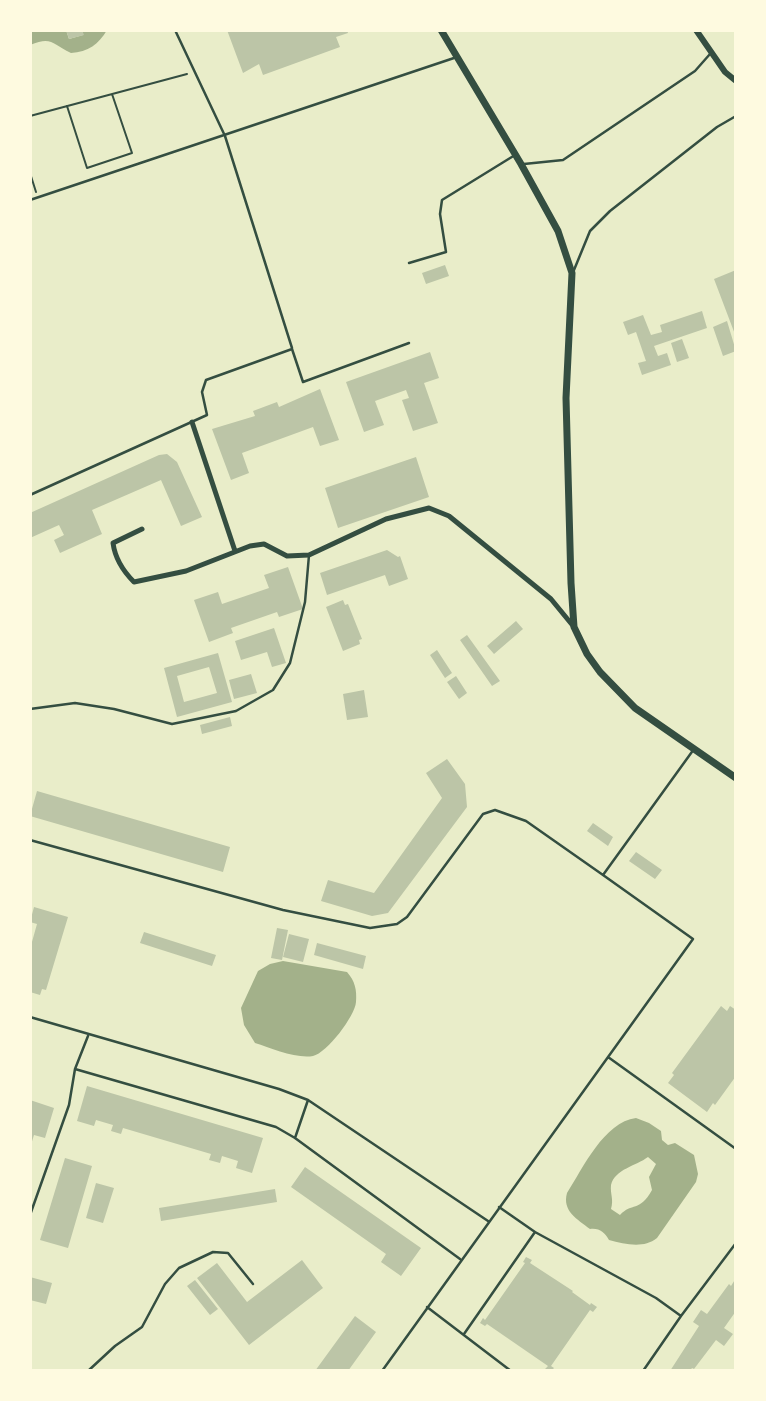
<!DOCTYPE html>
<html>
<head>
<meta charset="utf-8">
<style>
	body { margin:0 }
	#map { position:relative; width:766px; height:1401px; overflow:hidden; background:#e9edc9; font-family:"Archivo Narrow",sans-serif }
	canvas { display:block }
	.frame { position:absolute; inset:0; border:32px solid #fefae0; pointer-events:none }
</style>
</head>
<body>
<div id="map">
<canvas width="766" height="1401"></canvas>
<div class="frame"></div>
</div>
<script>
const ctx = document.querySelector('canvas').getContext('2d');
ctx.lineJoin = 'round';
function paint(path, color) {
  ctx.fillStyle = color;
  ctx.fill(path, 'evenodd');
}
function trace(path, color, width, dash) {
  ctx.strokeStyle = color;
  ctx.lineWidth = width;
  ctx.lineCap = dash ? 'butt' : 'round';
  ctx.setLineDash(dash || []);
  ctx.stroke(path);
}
paint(new Path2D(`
	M30,30H66L69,39L83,35L82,30H107C99,44 88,52 71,53C52,44 52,36 30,45Z
	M283,961L347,972C355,981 357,990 356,1002C355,1016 327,1053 313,1056C296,1059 271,1048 255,1043L244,1025L241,1008L258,971L270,964Z
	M636,1118L649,1123L661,1131L662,1140L668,1145L675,1143L694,1155L698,1174L696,1182L657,1238C643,1249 625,1244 609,1240C604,1232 600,1228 590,1229C577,1219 562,1211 567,1193C583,1168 604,1122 636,1118ZM648,1157L656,1164L649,1177L652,1190C639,1213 632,1202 620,1215L611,1209C614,1199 610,1194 611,1185C615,1169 636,1166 648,1157Z`), '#a3b18a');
paint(new Path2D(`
	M66,30H82L84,35L69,39Z
	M227,30H347L348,33L336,37L340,47L263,75L259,64L243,73Z
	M445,265L449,276L426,284L422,273Z
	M736,270V288L734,289L736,295V337L714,279Z
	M702,311L707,328L654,346L658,356L667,353L671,365L642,375L638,363L646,361L636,332L628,335L623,322L643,315L651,335L662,332L660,325Z
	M727,321L736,351L723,356L713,327Z
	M682,339L689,358L677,362L671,343Z
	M430,352L439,378L424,383L438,423L413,431L402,400L409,398L406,390L375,401L384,425L364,432L346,382Z
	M320,389L339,440L320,446L313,427L242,453L249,473L231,480L212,429L255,416L253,411L277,402L279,407Z
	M167,454L177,462L202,517L181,526L161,480L92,510L102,534L60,553L54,540L64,535L59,525L30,538V513L159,455Z
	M416,457L429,497L338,528L325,488Z
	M387,550L398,557L400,556L408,579L389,586L385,575L327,595L320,573Z
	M288,567L303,609L279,617L277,612L231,628L233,633L209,642L194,600L218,592L222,604L269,588L264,575Z
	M343,600L345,605L348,604L362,639L359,640L360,644L343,651L326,607Z
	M516,621L523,629L494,654L487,646Z
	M274,628L286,663L272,667L267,652L241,660L235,641Z
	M467,635L500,681L492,686L460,640Z
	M437,650L452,673L445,678L430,655Z
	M218,653L232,702L177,717L164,668ZM209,667L217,693L184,702L177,676Z
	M251,674L257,693L234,699L229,680Z
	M456,676L467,693L459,699L447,682Z
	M364,690L368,717L347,720L343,694Z
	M230,717L232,726L202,734L200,725Z
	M447,759L465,784L467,807L388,913L372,916L321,901L328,880L374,893L442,798L426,773Z
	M37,791L230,847L223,872L30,816Z
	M593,823L613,837L608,846L587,831Z
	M636,852L662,870L655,879L629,861Z
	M34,907L68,917L46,990L42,989L40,995L30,992V949L37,924L30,922Z
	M277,928L288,930L282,960L271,958Z
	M144,932L216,955L212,966L140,943Z
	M289,934L309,939L303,962L283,957Z
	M317,943L366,956L363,969L314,955Z
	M721,1006L727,1011L730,1006L736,1010V1076L715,1105L713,1103L707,1112L668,1083L674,1075L672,1073Z
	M87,1086L263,1138L252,1173L236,1168L238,1161L222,1156L220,1163L209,1160L211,1154L123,1128L121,1134L111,1131L113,1125L96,1120L94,1126L77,1121Z
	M30,1100L54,1108L45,1138L34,1135L30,1148Z
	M65,1158L92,1166L68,1248L40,1240Z
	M305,1167L421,1248L401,1276L381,1262L386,1254L291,1187Z
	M96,1183L114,1188L103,1223L86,1218Z
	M275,1189L277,1202L161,1221L159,1208Z
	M526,1257L532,1260L530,1263L573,1291L572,1292L590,1305L591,1303L597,1307L593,1312L590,1310L551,1366L554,1368L551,1371L545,1369L548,1366L487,1324L485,1326L480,1323L483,1318L485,1320L525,1263L523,1262Z
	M302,1260L323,1288L249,1345L197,1278L217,1263L247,1302Z
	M30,1277L52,1283L46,1304L30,1300Z
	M736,1278V1311L724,1328L733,1334L724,1346L716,1340L694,1369L692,1368L690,1371H670L699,1326L693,1322L701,1310L707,1314L729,1284L731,1286Z
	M195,1280L218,1309L210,1315L187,1286Z
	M355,1316L376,1332L348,1371H315Z`), '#bcc5a7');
trace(new Path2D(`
	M67,106L87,168L132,153L112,94
	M30,116L187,74
	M30,173L36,192`), '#344e41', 2);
trace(new Path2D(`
	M175,30L225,136L292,348
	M524,164L563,160L695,71L710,54
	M30,200L454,58
	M409,263L446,252L440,214L442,200L515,155
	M574,270L590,231L610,211L717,127L736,116
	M30,495L207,415L202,392L206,380L292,349L303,382L409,343
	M30,709L75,703L114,709L172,724L236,711L273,690L290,663L305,602L309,555
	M30,840L283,910L370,928L397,924L407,917L483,814L495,810L526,821L603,875
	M30,1017L279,1089L308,1100L488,1221
	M608,1057L736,1149
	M75,1069L276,1127L295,1138
	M308,1100L295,1138L460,1259
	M30,1215L69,1105L75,1069L88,1036
	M535,1232L656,1298L681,1316
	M427,1307L511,1371
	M464,1334L535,1232L499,1207
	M88,1371L115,1346L142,1327L165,1284L179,1268L213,1252L228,1253L253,1284
	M382,1371L693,939L603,875L694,749
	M643,1371L681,1316L736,1243`), '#344e41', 2.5);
trace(new Path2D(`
	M192,422L235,551
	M142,529L113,543C115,558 123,571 134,582L186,571L250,546L264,544L287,556L309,555L386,519L429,508L449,516L551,599L574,627`), '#344e41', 5);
trace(new Path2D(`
	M696,30L725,72L736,81`), '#344e41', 6);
trace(new Path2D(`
	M441,30L521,164L558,231L572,273L566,398L571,583L574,627L587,654L600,672L635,708L736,778`), '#344e41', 7);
</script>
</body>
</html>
